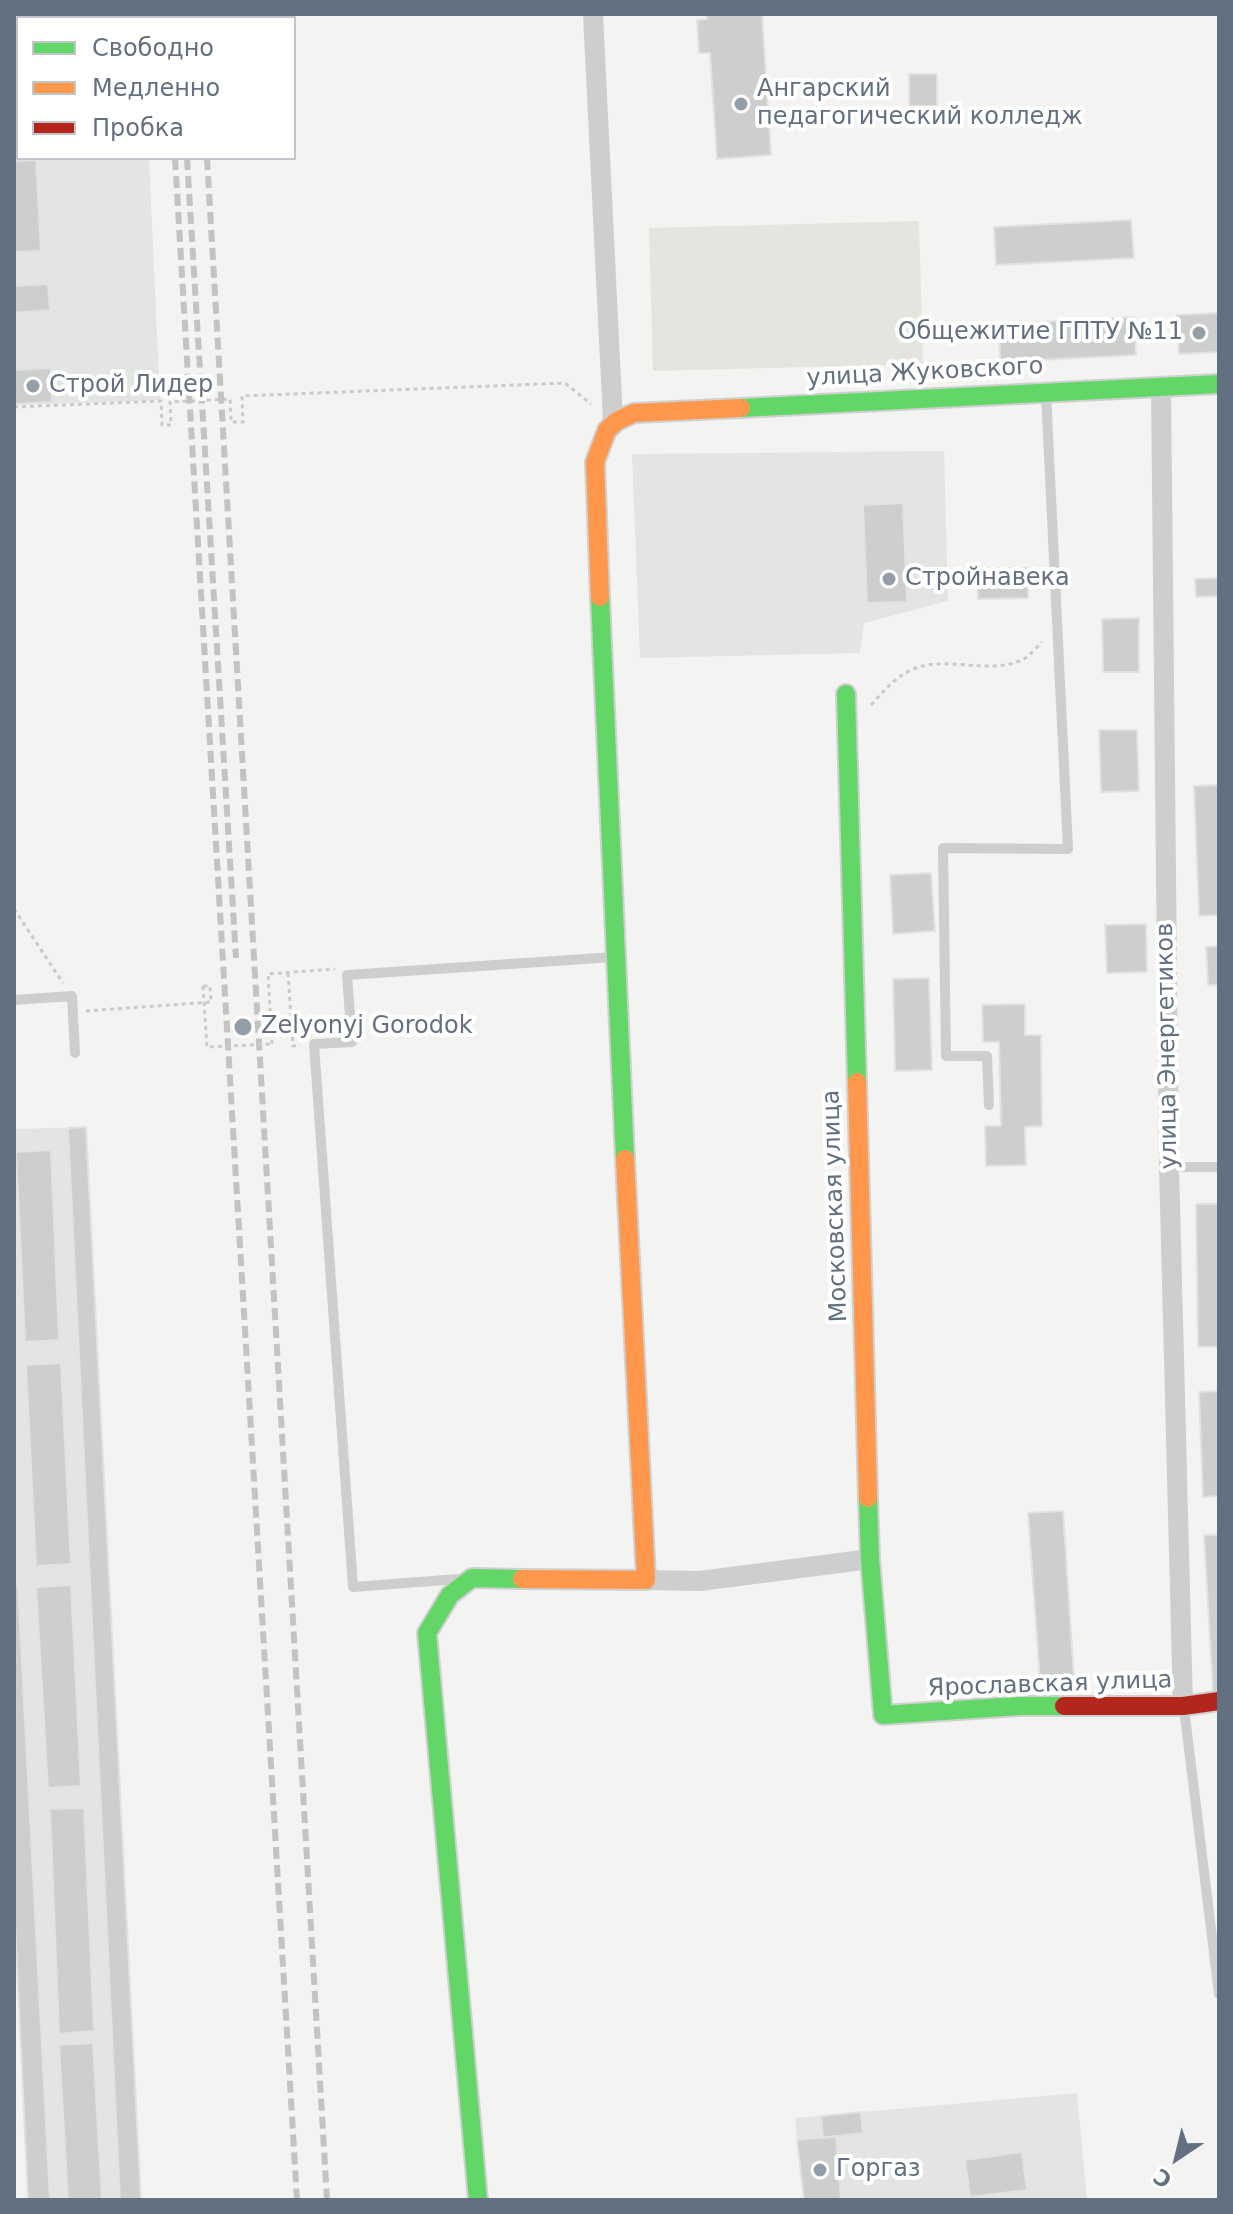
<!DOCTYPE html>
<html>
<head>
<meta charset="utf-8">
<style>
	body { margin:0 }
	#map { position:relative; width:1233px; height:2214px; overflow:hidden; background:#f3f3f1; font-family:"DejaVu Sans",sans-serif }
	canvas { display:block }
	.frame { position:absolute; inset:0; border:16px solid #637081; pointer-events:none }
	.legend { position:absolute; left:16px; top:16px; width:280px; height:144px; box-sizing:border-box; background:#fff; border:2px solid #c1c6cd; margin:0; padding:10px 14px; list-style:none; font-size:24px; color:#637081 }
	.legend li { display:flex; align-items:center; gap:16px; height:40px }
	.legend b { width:40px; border:2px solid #c1c6cd }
	.north { position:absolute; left:1137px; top:2118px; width:80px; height:80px; -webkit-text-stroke:6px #fff; paint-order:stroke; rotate:215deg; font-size:22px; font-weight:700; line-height:32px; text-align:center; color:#637081 }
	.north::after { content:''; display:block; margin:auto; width:28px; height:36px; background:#637081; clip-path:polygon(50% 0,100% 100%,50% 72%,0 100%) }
</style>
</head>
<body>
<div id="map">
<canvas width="1233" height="2214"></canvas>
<div class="frame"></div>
<ul class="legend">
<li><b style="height:10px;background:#63d668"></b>Свободно</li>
<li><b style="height:10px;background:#ff974d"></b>Медленно</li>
<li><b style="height:10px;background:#b3261e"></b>Пробка</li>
</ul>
<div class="north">С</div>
</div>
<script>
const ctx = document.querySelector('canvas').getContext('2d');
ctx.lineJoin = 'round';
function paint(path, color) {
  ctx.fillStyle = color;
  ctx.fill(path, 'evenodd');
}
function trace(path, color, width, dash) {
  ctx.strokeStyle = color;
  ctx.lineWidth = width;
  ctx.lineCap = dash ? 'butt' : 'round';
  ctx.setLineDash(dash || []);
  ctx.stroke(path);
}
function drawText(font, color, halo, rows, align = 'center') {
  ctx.font = font + ' "DejaVu Sans",sans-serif';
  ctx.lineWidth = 8;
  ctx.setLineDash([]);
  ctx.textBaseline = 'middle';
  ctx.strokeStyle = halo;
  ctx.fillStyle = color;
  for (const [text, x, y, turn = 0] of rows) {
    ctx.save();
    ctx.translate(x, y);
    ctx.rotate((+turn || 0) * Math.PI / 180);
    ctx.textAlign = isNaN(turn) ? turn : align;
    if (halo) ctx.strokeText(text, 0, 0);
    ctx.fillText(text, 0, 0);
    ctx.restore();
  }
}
paint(new Path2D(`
	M14,14H35V18H18V158H149L160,400L14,405Z
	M944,451L948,601L864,623L860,653L640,658L632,454Z
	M86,1127L141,2200H28L14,1901V1129Z
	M1077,2093L1087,2200H804L795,2118Z`), '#e3e5e4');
paint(new Path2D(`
	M919,221L923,364L653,371L649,228Z`), '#e2e6df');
const building = new Path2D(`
	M14,14H32V18H18V90Z
	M706,14H762L771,155L717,159L710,53H699L697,20L707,19Z
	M909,74H937V106H909Z
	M36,160L41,251L14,252V161Z
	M1131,220L1134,258L996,265L994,227Z
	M48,284L50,310L14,313V286Z
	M1219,313V352L1179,354L1177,315Z
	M1134,317L1136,355L1000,362L999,324Z
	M51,368L52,402L14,404V370Z
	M903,503L907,602L867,603L863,505Z
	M977,568H1028V598L978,599Z
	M1219,578V596L1196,597L1195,579Z
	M1139,618V672H1103L1102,619Z
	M1099,730H1137L1139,791L1101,792Z
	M1219,785V915L1199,916L1194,786Z
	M931,873L935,931L893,934L890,875Z
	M1146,924L1147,972L1107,973L1105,925Z
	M1219,946V985H1208L1206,947Z
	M929,978L932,1070L895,1071L893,979Z
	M1025,1004V1035H1041L1042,1126L1025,1127L1026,1165L986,1166L985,1126H1001L999,1042H983L982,1005Z
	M86,1127L141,2200H120L68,1128Z
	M51,1150L59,1340L25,1342L16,1152Z
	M1196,1204H1219V1347H1198Z
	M61,1363L71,1564L36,1566L26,1365Z
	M1219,1391V1496L1203,1497L1199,1392Z
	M1063,1511L1074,1678L1040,1680L1028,1513Z
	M1204,1535H1219V1691L1213,1692Z
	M71,1585L81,1786L48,1788L36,1587Z
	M14,1586H18L50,2200H28L14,1901Z
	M84,1808L94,2031L59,2034L50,1809Z
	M93,2043L102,2200H68L59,2045Z
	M861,2112L863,2133L823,2138L821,2116Z
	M836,2136L841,2200H804L797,2140Z
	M1022,2152L1027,2190L970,2197L965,2160Z`);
paint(building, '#cdcece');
trace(building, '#e2e2e1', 2);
const fast = new Path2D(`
	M741,408L1219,384
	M600,597L625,1159
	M846,694L857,1082
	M868,1498L870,1559L883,1715L1019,1706H1064
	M478,2200L427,1633L450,1595L472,1578L522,1579`);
const slow = new Path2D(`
	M600,597L595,462L607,430L617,421L634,413L741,408
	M857,1082L868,1498
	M522,1579L646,1580L625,1159`);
const jam = new Path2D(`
	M1064,1706H1183L1219,1701`);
trace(fast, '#cfd0d0', 22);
trace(slow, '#cfd0d0', 22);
trace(jam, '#cfd0d0', 22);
trace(new Path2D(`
	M14,407L161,401L162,425H171L170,402L230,399L231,422H243L242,396L565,383L591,404
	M871,705C884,691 895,677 913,669C947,655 990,676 1024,659C1030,655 1037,647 1042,642
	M14,909L63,983
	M288,973L293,1046L300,1045
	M86,1011L211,1002L210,986H203
	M292,1030L336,1025
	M272,1044L268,974L335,969`), '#c9cacb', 3, [4, 4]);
trace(new Path2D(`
	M14,1000L72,996L75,1053
	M989,1105L987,1056H946L943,848L1068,849L1046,393
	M1169,1167H1219
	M458,1579L353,1587L314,1044L352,1042L347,975L614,957
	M1184,1708L1219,1994`), '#cdcece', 10);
trace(new Path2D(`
	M593,14L613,421
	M1161,387L1169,1167L1183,1706
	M646,1580L700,1581L870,1559`), '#cdcece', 20);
trace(fast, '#63d668', 18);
trace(slow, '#ff974d', 18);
trace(jam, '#b3261e', 18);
trace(new Path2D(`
	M166,14V18
	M178,14L179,18
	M199,14V18
	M175,158L297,2200
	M187,158L236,958
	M207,158L327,2200`), '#c2c3c3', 6, [12, 6]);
trace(new Path2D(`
	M203,986L207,1047L272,1044`), '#c9cacb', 3, [4, 4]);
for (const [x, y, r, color] of [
	[741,104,8,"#959ea8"],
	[1199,333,8,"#959ea8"],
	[33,386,8,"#959ea8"],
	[889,579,8,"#959ea8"],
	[243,1027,10,"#959ea8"],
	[820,2170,8,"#959ea8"]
]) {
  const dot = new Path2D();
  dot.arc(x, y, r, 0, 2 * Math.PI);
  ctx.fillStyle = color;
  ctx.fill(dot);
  trace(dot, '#fff', 3);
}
drawText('24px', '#637081', '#fff', [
	["Ангарский",757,90],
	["педагогический колледж",757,118],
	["Общежитие ГПТУ №11",1183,333,"right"],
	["Строй Лидер",49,386],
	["Стройнавека",905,579],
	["Zelyonyj Gorodok",261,1027],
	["Горгаз",836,2170]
], 'left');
drawText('24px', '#637081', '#fff', [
	["улица Жуковского",925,373,-3],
	["улица Энергетиков",1168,1046,-91],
	["Московская улица",836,1206,-92],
	["Ярославская улица",1050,1685,-2]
]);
</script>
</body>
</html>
